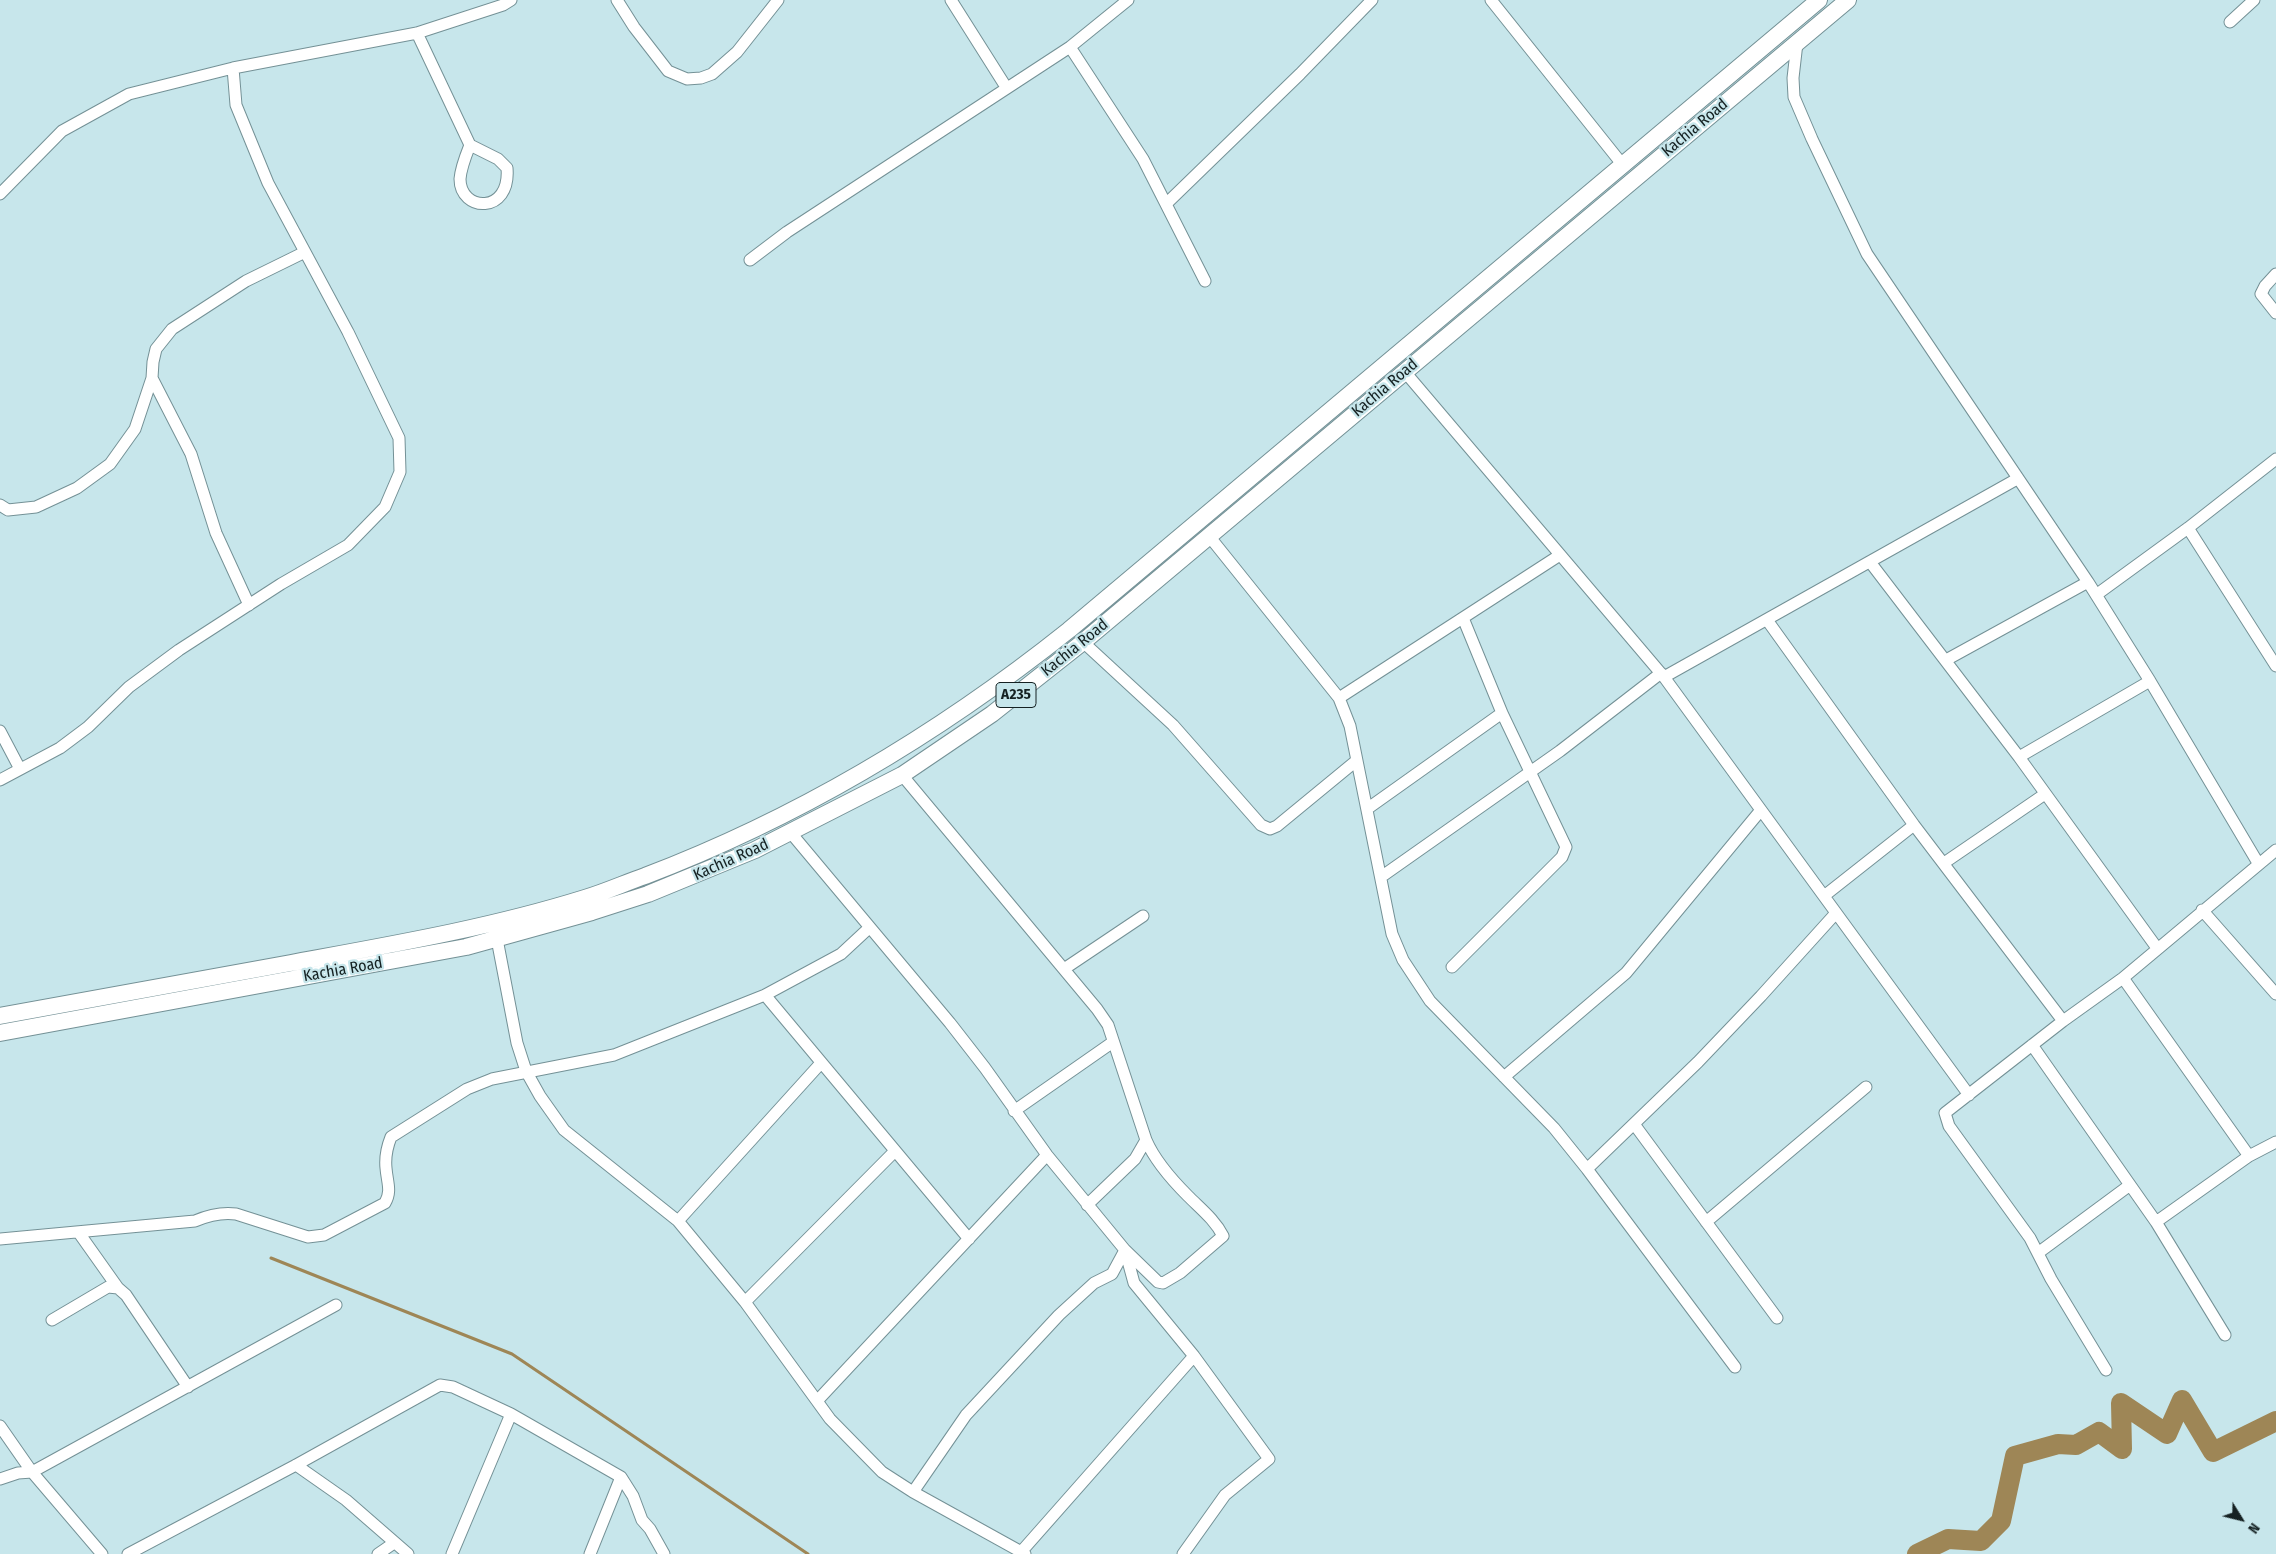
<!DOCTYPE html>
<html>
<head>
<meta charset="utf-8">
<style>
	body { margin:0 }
	#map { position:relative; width:2276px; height:1554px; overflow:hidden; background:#c7e6eb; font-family:"Fira Sans Condensed",sans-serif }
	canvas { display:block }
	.north { position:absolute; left:2216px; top:1494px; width:50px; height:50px; -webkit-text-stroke:4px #c7e6eb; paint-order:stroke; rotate:126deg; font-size:14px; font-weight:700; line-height:20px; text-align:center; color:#152122 }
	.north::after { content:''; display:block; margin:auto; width:18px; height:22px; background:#152122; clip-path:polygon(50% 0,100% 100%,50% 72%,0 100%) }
</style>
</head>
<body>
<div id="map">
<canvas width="2276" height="1554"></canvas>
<div class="north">N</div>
</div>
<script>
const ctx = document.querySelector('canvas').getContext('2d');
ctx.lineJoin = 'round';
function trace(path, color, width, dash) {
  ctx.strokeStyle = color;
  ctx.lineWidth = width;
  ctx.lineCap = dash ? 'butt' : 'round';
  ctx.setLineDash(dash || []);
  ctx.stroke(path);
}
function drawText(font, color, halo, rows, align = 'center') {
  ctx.font = font + ' "Fira Sans Condensed",sans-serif';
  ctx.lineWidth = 4.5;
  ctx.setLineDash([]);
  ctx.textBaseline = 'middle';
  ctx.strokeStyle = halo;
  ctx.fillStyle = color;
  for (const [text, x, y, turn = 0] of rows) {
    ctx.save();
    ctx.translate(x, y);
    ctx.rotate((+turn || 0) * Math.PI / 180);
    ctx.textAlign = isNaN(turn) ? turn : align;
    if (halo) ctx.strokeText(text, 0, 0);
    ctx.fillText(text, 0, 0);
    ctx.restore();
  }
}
trace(new Path2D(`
	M271,1258L512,1354L808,1554`), '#9e8656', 3);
trace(new Path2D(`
	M1917,1554L1948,1539L1981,1541L2001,1521L2015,1456L2058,1444L2076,1445L2099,1432L2122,1449L2121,1403L2167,1434L2182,1400L2213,1452L2276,1421`), '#9e8656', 20);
const minor = new Path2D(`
	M617,0L634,27L668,71L687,79L701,78L712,74L737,52L778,0
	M951,0L1006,87
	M1491,0L1622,164
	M2230,22L2254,0
	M417,33L470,145L498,159L507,168C511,215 460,212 460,179C461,167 466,155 470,145
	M1797,43L1793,78L1794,97L1812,139L1867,254L2088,582L2150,681L2258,863
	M1070,47L1143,159L1205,281
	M0,194L62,131L129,94L233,68L417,33L503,5L511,0
	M1166,204L1300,74L1372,0
	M750,260L787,232L1070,47L1128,0
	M2276,274L2265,286L2261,294L2276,313
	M1405,372L1664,677L1969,1095
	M152,378L191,454L216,533L249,605
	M0,505L8,510L36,507L77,488L110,464L135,429L152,378L153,362L156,349L172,329L246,281L305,252
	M2188,528L2276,666
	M1209,536L1339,698L1350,726L1392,934L1403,960L1430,1001L1554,1128L1587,1169L1735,1367
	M1870,562L2019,757L2157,948
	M2096,595L2188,528L2276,459
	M1767,620L1914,825L2063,1021
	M1083,642L1173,725L1261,825L1270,829L1277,826L1356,761
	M1946,660L2088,582
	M1664,677L2017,479
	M1339,698L1560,555
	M0,731L20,769
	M2019,757L2150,681
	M902,775L1097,1009L1108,1025L1146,1140L1135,1159L1087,1205
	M0,780L60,748L88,727L129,687L179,650L281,584L348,545L385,507L400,472L399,438L348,332L268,183L236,105L233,68
	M1367,809L1502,713
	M791,833L950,1023L985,1068L1047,1155L1125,1250L1134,1283L1194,1356L1269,1459L1225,1495L1183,1554
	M1944,863L2045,794
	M1381,877L1560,751L1661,673
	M1824,896L1914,825
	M2202,910L2276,994
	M497,939L517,1043L526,1071L540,1096L564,1130L678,1221L745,1302L830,1419L882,1472L913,1492L1025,1554
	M1452,967L1562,857L1566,847L1502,713L1463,618
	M1064,969L1143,916
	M2123,978L2249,1156
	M765,995L969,1239
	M2032,1045L2156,1222L2225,1335
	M1504,1077L1626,973L1761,810
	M1014,1111L1113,1042
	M1634,1124L1777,1318
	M1587,1169L1698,1062L1761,996L1836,913
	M678,1221L821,1063
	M1706,1222L1866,1087
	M2156,1222L2249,1156L2276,1142
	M79,1233L118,1288L126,1295L188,1387
	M0,1239L195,1221C209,1215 221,1212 236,1214L308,1237L324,1235L385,1203C392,1191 387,1182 386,1168C385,1158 387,1147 391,1137L467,1089L492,1079L614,1055L765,995L841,954L869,928
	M2038,1253L2130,1185
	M745,1302L895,1151
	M52,1320L108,1287L118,1288
	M2106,1370L2051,1279L2030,1238L1949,1126L1945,1113L2063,1021L2123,978L2276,850
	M817,1401L1047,1155
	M0,1426L32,1472L102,1554
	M296,1465L346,1500L408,1554
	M0,1479L18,1473L32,1472L336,1305
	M913,1492L966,1415L1059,1315L1094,1283L1112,1274L1125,1250L1158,1282L1163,1283L1180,1273L1223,1236C1215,1220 1201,1209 1188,1196C1172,1180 1155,1161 1146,1140
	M1021,1552L1194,1356
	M128,1554L296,1465L440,1385L453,1387L511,1414L621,1477L633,1496L642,1520L650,1529L664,1554
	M378,1554L394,1543
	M452,1554L511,1414
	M590,1554L621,1477`);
const highway = new Path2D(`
	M0,1016C97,998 194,980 291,963C389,945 489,928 585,898C605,892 625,883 645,876C800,817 940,733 1069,630L1819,0
	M0,1033L466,947L592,912L648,894L755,850L902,775L992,714L1083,642L1848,0`);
trace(minor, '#749196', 13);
trace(highway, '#749196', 18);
trace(minor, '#fff', 11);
trace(highway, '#fff', 16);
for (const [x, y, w] of [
	[1016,695,40]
]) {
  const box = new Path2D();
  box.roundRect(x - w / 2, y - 12.5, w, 25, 4);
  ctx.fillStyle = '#c7e6eb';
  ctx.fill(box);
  trace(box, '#152122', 1);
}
drawText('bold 15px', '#152122', null, [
	["A235",1016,695]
]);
drawText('16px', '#152122', '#c7e6eb', [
	["Kachia Road",1695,128,-40],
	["Kachia Road",1385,388,-40],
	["Kachia Road",1075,648,-39],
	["Kachia Road",731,860,-24],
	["Kachia Road",343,970,-10]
]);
</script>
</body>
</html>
